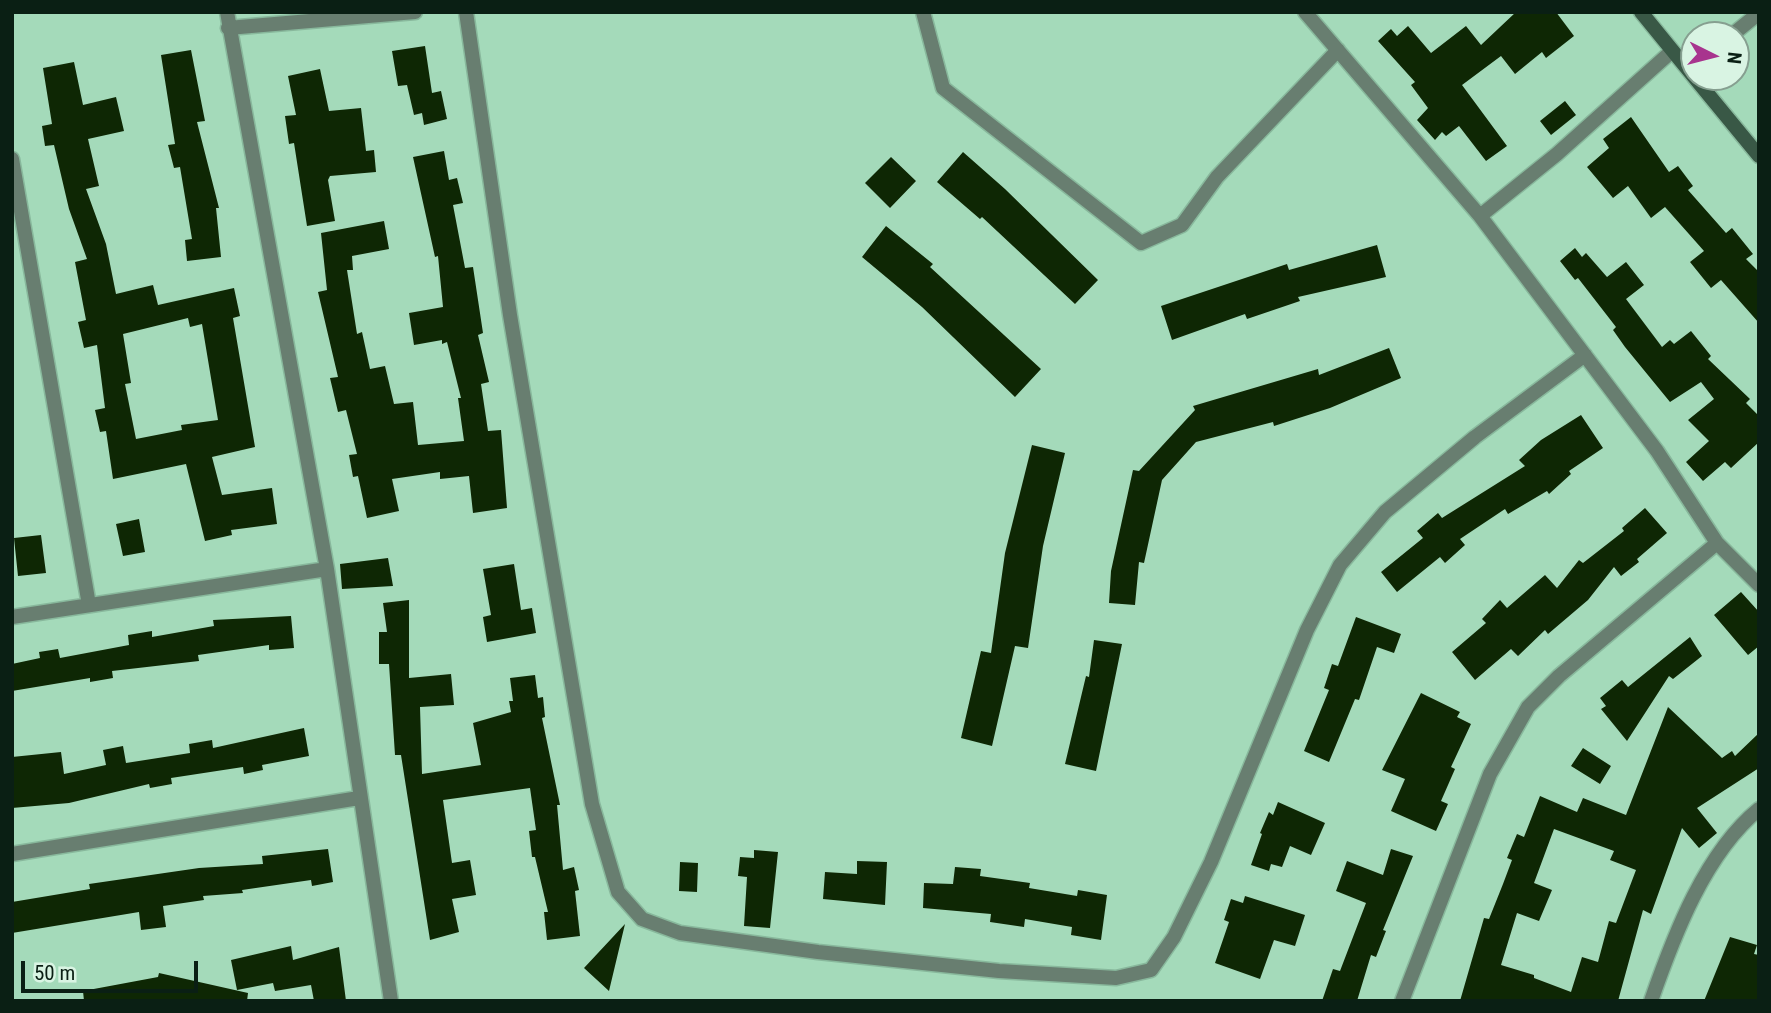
<!DOCTYPE html>
<html>
<head>
<meta charset="utf-8">
<style>
	body { margin:0 }
	#map { position:relative; width:1771px; height:1013px; overflow:hidden; background:#a4daba; font-family:"Roboto Condensed",sans-serif }
	canvas { display:block }
	.frame { position:absolute; inset:0; border:14px solid #0a1f14; pointer-events:none }
	.north { position:absolute; left:1680px; top:21px; width:70px; height:70px; box-sizing:border-box; background:#d9f4e3; border:2px solid #869f90; border-radius:50%; rotate:96deg; font-size:19px; font-weight:700; line-height:28px; text-align:center; color:#0a1f14 }
	.north::after { content:''; display:block; margin:auto; width:24px; height:32px; background:#a8348e; clip-path:polygon(50% 0,100% 100%,50% 72%,0 100%) }
	.scale { position:absolute; left:21px; top:961px; width:177px; height:32px; box-sizing:border-box; border:4px solid #0a1f14; border-top:0; padding-left:9px; font-size:21px; line-height:24px; white-space:nowrap; color:#0a1f14; -webkit-text-stroke:5px #d9f4e3; paint-order:stroke }
</style>
</head>
<body>
<div id="map">
<canvas width="1771" height="1013"></canvas>
<div class="frame"></div>
<div class="north">N</div>
<div class="scale">50 m</div>
</div>
<script>
const ctx = document.querySelector('canvas').getContext('2d');
ctx.lineJoin = 'round';
function paint(path, color) {
  ctx.fillStyle = color;
  ctx.fill(path, 'evenodd');
}
function trace(path, color, width, dash) {
  ctx.strokeStyle = color;
  ctx.lineWidth = width;
  ctx.lineCap = dash ? 'butt' : 'round';
  ctx.setLineDash(dash || []);
  ctx.stroke(path);
}
paint(new Path2D(`
	M1516,12H1556L1574,36L1546,58L1542,52L1515,74L1501,56L1462,85L1507,146L1486,161L1459,126L1446,136L1442,132L1435,140L1417,120L1428,108L1411,85L1415,82L1378,41L1391,29L1397,36L1408,26L1431,53L1466,26L1481,45Z
	M425,46L432,93L441,91L447,119L424,125L422,113L414,115L407,85L398,86L392,51Z
	M191,50L205,121L197,122L219,208H216L221,257L187,261L185,240L192,239L180,167L174,168L168,145L175,144L161,55Z
	M74,62L83,105L116,97L124,131L88,139L99,186L86,189L106,244L116,294L153,285L158,305L234,288L240,316L233,318L255,447L212,457L222,495L272,488L277,524L231,530L232,535L205,541L186,464L113,479L106,431L100,432L95,410L105,408L97,345L84,348L78,322L86,320L75,262L87,259L69,209L54,145L45,146L42,126L52,124L43,68ZM188,318L190,327L202,324L218,420L181,425L182,430L136,439L125,384L131,383L123,334Z
	M320,69L329,111L361,108L366,151L374,150L376,172L330,176L328,180L335,221L307,226L294,143L289,144L285,116L296,115L288,76Z
	M1565,101L1576,115L1551,135L1540,121Z
	M1631,117L1669,172L1678,166L1693,186L1688,190L1726,233L1732,228L1753,254L1746,259L1759,272V323L1721,280L1711,288L1690,262L1704,251L1665,207L1651,218L1628,186L1613,198L1587,167L1609,148L1603,139Z
	M444,151L449,180L457,178L463,203L453,205L465,268L473,267L483,333L478,335L489,382L481,384L488,431L501,430L507,508L473,513L469,476L440,479V472L392,479L399,511L367,518L358,476L353,477L349,455L357,454L346,410L338,412L330,378L338,377L318,292L327,290L321,233L384,221L389,249L352,256L353,270H347L357,334L362,332L370,369L385,366L394,404L413,402L418,445L464,441L458,398H461L447,342L442,344V340L414,345L409,313L443,307L438,256L435,257L413,157Z
	M963,152L1005,189L1098,280L1075,304L982,217L980,219L937,182Z
	M891,157L916,181L890,208L865,183Z
	M886,226L933,264L930,267L1041,369L1015,397L922,307L862,257Z
	M1377,245L1386,277L1298,297L1300,301L1247,319L1245,314L1172,340L1161,306L1287,264L1289,270Z
	M1575,248L1582,257L1586,253L1607,277L1626,262L1644,285L1626,299L1662,347L1670,340L1674,344L1691,331L1711,356L1708,359L1750,399L1746,403L1759,416V442L1731,468L1725,462L1703,481L1686,462L1709,441L1688,420L1714,399L1701,382L1670,402L1625,347L1613,330L1616,327L1578,278L1575,280L1560,261Z
	M1389,348L1401,378L1330,408L1274,426L1273,422L1196,442L1162,480L1144,563L1139,562L1135,605L1109,603L1111,571L1133,470L1139,471L1195,410L1193,406L1318,369L1319,375Z
	M1581,415L1603,448L1569,471L1571,474L1549,494L1547,491L1508,514L1505,509L1460,539L1465,545L1445,563L1440,557L1397,592L1381,572L1423,538L1417,531L1438,513L1442,518L1525,466L1519,460L1541,440Z
	M1032,445L1065,453L1043,546L1028,648L1015,646L992,746L961,738L981,651L991,653L1005,553Z
	M1645,508L1667,533L1637,559L1639,562L1621,576L1614,567L1588,600L1548,634L1545,630L1518,656L1511,649L1475,680L1452,652L1486,623L1482,619L1500,600L1507,608L1545,575L1557,588L1579,560L1583,563L1624,531L1622,528Z
	M139,519L145,552L123,556L116,524Z
	M41,535L46,573L18,576L14,538Z
	M388,558L393,586L342,589L340,564Z
	M514,564L521,610L532,608L536,633L487,642L483,617L491,615L483,569Z
	M1741,592L1759,612V646L1748,655L1714,615Z
	M409,600V678L451,674L454,705L420,707L422,774L481,765L473,723L511,712L509,701H513L510,678L535,675L538,698L543,697L545,717L542,718L560,805H557L563,870L574,867L579,890L575,891L580,936L547,940L544,912H548L535,857H532L529,831L536,830L530,788L443,800L452,863L470,860L476,895L452,899L459,932L430,940L401,755H395L389,664H379V632H387L383,603Z
	M291,616L294,648L269,650V645L198,655L199,661L112,671L113,678L90,682V678L12,691V664L40,658L39,652L58,649L60,658L129,645L128,635L152,631V637L214,626L213,620Z
	M1356,617L1401,634L1394,653L1377,647L1359,700L1355,699L1329,762L1304,751L1329,690L1324,688L1332,664L1338,666Z
	M1690,637L1702,656L1673,679L1669,676L1627,741L1601,709L1606,706L1600,698L1622,680L1628,687Z
	M1094,640L1122,644L1096,771L1065,764L1086,676L1089,677Z
	M1421,693L1460,712L1457,717L1471,724L1451,767L1455,769L1441,801L1448,804L1436,831L1391,811L1405,779L1382,770Z
	M1668,707L1722,758L1732,751L1735,756L1759,733V768L1697,808L1717,833L1699,848L1682,828L1651,914L1643,910L1618,1001H1460L1484,918L1489,919L1503,884L1512,860L1507,858L1517,834L1524,837L1540,796L1577,812L1583,798L1626,815ZM1554,829L1614,851L1610,860L1636,870L1616,923L1609,921L1598,962L1582,957L1571,992L1534,978V975L1501,965L1517,913L1539,921L1552,890L1534,883Z
	M304,728L309,756L262,765L263,770L244,774L243,767L171,778L172,784L150,788L149,784L69,803L12,808V757L61,752L64,774L106,765L103,750L123,746L126,763L190,753L189,744L212,740L213,748Z
	M1583,748L1611,766L1600,784L1571,766Z
	M1278,802L1325,823L1311,855L1290,846L1282,867L1271,864L1269,871L1251,865L1262,834L1260,833L1269,812L1273,815Z
	M328,849L333,882L312,886L311,880L242,890L243,893L203,896L204,900L163,906L166,927L141,930L139,912L12,933V902L90,889L89,884L199,868L263,864L262,856Z
	M1391,849L1413,856L1383,930L1386,931L1376,957L1371,955L1357,1001H1322L1333,969L1340,971L1366,903L1336,891L1347,861L1383,875Z
	M754,850L778,852L770,928L744,926L747,877L738,876L740,857L754,858Z
	M857,861L887,862L885,905L823,899L825,872L857,874Z
	M680,862L698,863L697,892L679,891Z
	M955,867L981,869L980,876L1030,883L1029,888L1077,896L1078,890L1107,895L1101,940L1071,935L1072,927L1025,919L1024,927L990,922L991,914L923,908L924,883L953,884Z
	M1245,896L1305,915L1295,946L1274,940L1260,979L1215,963L1229,922L1224,920L1231,899L1243,903Z
	M625,924L609,991L584,968Z
	M1730,937L1757,945L1754,954L1759,955V1001H1704Z
	M291,946L293,960L339,947L346,1001H314L311,985L275,991L273,983L237,990L231,960Z
	M159,973L248,993L247,1001H84L83,991L158,977Z`), '#0e2704');
const street = new Path2D(`
	M227,12L327,569L391,1001
	M466,12L510,315L592,804L618,892L642,919L680,933L818,952L999,971L1116,978L1151,970L1174,937L1211,862L1307,630L1340,565L1385,512L1475,437L1585,355
	M923,12L943,88L1141,243L1182,225L1217,177L1338,50
	M1305,12L1480,216L1657,451L1717,543L1759,585
	M228,28L415,12
	M1732,35L1759,13
	M12,159L89,605
	M1480,216L1557,154L1672,51
	M12,617L327,569
	M12,854L359,798
	M1402,1001L1490,774L1528,707L1559,676L1717,543
	M1651,1001C1674,935 1705,853 1759,809`);
const secondary = new Path2D(`
	M1641,12L1694,77
	M1694,77L1759,156`);
trace(street, '#88b89c', 17);
trace(secondary, '#88b89c', 17);
trace(street, '#687e70', 14);
trace(secondary, '#395846', 14);
</script>
</body>
</html>
